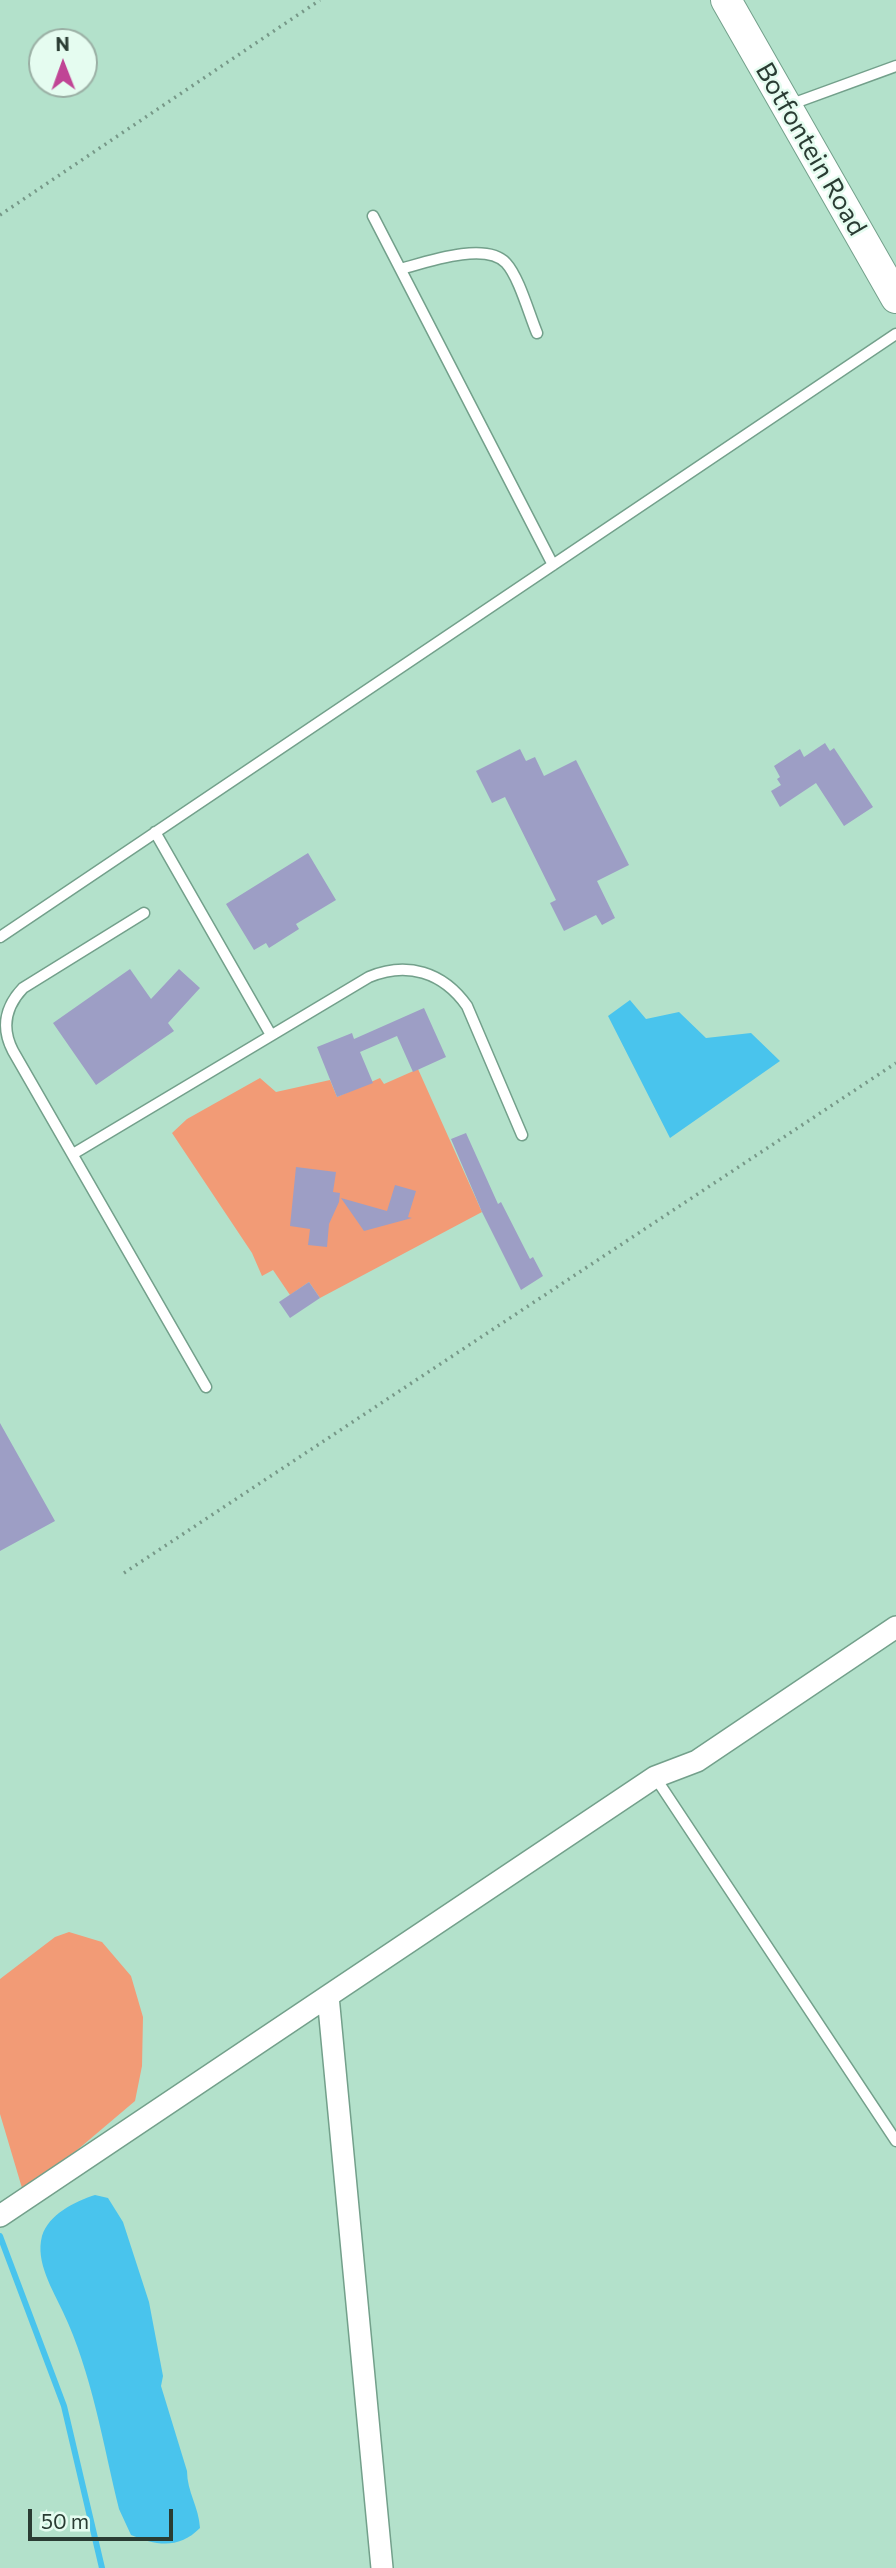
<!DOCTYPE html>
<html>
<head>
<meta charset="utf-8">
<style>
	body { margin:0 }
	#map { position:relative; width:896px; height:2568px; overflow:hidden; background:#b3e1cb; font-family:Commissioner,sans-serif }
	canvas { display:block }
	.north { position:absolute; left:28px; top:28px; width:70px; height:70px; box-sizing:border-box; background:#e5fcf0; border:2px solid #9aafa4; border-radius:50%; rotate:359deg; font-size:19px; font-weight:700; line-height:28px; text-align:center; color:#2a3c33 }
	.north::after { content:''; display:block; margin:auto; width:24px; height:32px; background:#c04595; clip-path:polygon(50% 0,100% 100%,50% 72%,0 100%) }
	.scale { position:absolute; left:28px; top:2509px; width:145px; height:32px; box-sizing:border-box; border:4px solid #2a3c33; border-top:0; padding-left:9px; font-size:21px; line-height:24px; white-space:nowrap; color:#2a3c33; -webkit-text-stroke:5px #e5fcf0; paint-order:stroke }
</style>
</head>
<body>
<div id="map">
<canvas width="896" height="2568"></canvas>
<div class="north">N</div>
<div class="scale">50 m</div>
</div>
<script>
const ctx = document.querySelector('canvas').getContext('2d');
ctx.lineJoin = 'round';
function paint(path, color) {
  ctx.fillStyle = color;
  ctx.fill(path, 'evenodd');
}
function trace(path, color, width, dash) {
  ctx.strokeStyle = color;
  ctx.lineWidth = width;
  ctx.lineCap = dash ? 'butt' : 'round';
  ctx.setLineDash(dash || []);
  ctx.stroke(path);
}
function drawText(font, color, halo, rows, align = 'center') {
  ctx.font = font + ' Commissioner,sans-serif';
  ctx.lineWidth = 5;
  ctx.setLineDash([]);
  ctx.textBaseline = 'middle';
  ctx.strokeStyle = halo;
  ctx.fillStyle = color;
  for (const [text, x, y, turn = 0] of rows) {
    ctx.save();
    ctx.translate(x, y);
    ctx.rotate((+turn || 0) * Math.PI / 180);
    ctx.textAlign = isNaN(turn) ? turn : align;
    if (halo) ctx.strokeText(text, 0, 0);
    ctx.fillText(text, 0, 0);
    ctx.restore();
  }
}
paint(new Path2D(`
	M418,1069L482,1212L320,1298L309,1282L290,1295L273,1270L262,1276L252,1253L172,1133L187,1119L260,1078L276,1092L330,1080L337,1097L380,1078L384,1084Z
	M69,1932L102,1942L131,1976L143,2017L142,2066L135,2101L63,2162L22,2188L0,2114V1979L55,1937Z`), '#f29b76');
paint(new Path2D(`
	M630,1000L646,1019L679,1012L706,1038L751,1033L780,1061L670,1138L608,1016Z
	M95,2195L108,2198L123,2222L149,2302L163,2376L161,2386L187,2471C187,2492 199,2507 200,2528C179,2549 157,2546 131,2535L119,2509C103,2444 92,2373 63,2312C53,2290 35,2262 42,2236C49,2214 74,2202 95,2195Z`), '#49c4ed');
trace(new Path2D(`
	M0,2236L64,2406L102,2568`), '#49c4ed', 6);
paint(new Path2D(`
	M825,743L830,751L834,748L873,807L844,826L816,783L780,807L771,791L781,785L777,779L780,777L774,766L800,749L804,757Z
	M520,749L526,761L535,757L544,776L576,760L629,865L597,881L615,918L602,925L596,915L564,931L550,903L556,900L505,797L492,803L476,771Z
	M308,853L336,900L296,924L299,929L269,948L266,943L254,950L226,904Z
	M130,969L151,999L179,969L200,988L168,1023L174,1031L96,1085L53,1023Z
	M424,1008L446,1057L413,1072L397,1036L360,1052L373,1083L337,1097L317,1047L352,1033L354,1039Z
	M466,1133L498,1204L501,1202L530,1259L533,1257L543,1276L521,1290L482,1212L451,1139Z
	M296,1167L336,1172L333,1192L340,1193L339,1202L329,1224L327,1247L308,1245L310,1229L290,1226Z
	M395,1185L416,1191L408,1217L412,1218L364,1231L341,1198L387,1211Z
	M309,1282L320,1298L290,1318L279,1302Z
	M0,1423L55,1521L0,1551Z`), '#9d9ec5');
const lane = new Path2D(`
	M789,105L896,66
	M373,216L553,565
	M401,269C426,262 486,241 506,263C519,277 529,314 537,333
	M155,832L271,1035
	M144,913L23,988C5,1007 1,1028 13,1051L206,1387
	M0,937L896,334
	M73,1154L369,977C407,961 443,972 467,1006L522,1135
	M655,1777L896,2141`);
const street = new Path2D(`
	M0,2216L328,1996
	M382,2568L328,1996L655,1777L697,1761L896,1627`);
const secondary = new Path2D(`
	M726,0L896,298`);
trace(lane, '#73a08b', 13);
trace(street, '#73a08b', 24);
trace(secondary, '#73a08b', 32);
trace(new Path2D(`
	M0,215L320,0
	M124,1573L896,1063`), '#779888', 3.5, [2, 5]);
trace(lane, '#fff', 10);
trace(street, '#fff', 21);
trace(secondary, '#fff', 30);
drawText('26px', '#2a3c33', '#e5fcf0', [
	["Botfontein Road",811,149,60]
]);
</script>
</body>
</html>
